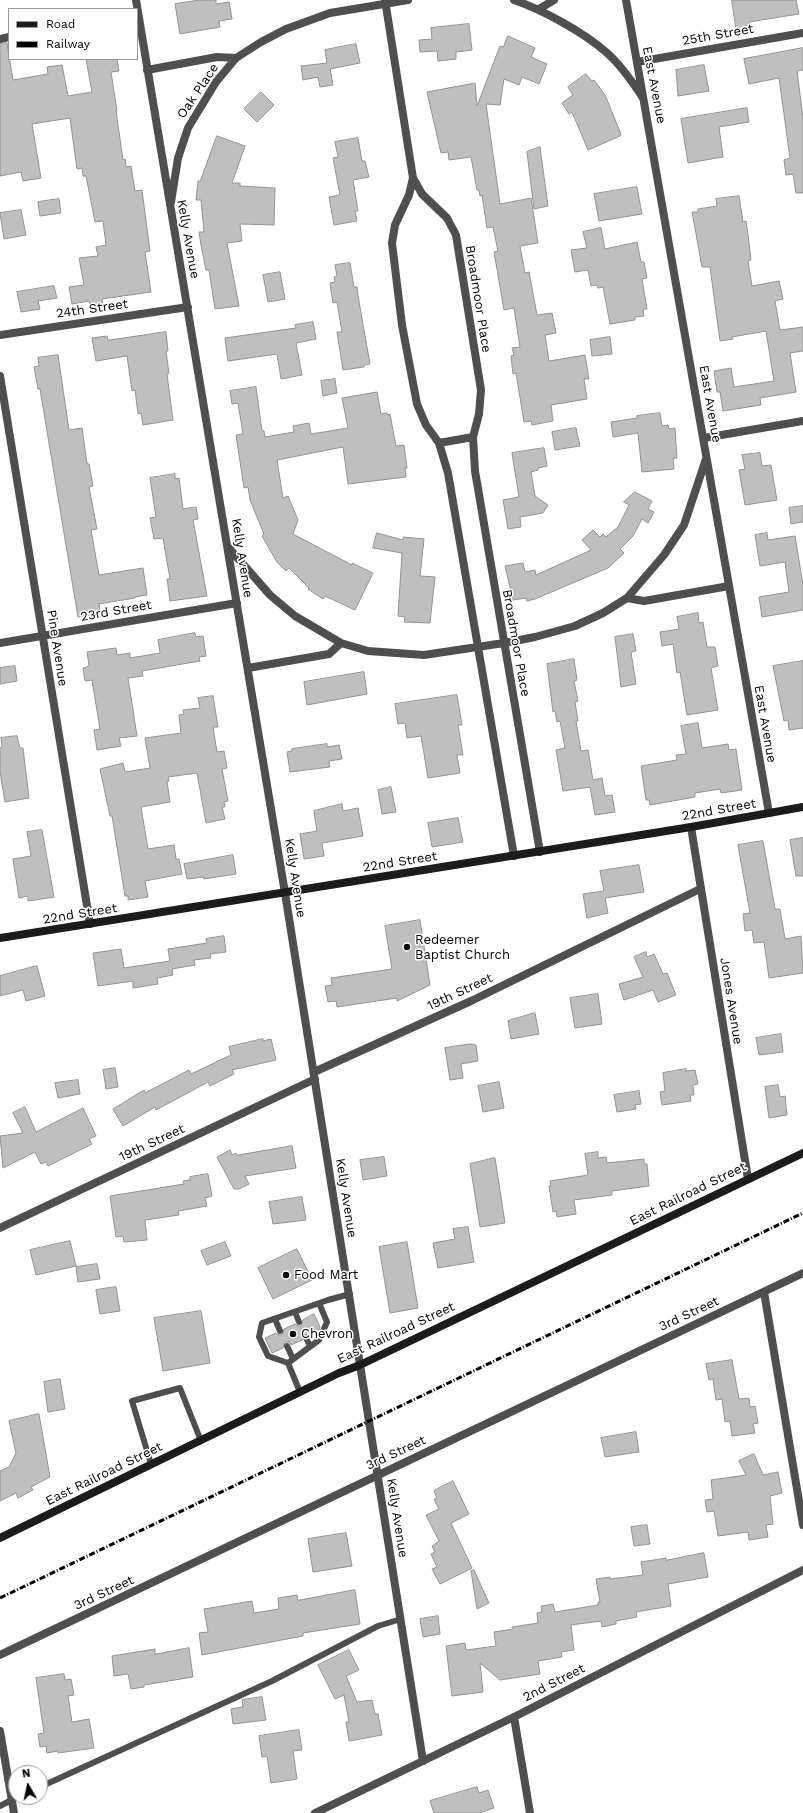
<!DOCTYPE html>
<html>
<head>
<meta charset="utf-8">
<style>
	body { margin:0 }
	#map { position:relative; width:803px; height:1813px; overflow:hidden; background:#fff; font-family:"Work Sans",sans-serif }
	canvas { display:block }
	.legend { position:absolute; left:8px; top:8px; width:130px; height:52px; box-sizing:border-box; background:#fff; border:1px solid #999; margin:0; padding:5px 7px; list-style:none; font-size:12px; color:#000 }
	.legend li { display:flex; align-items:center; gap:8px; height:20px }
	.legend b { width:20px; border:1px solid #999 }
	.north { position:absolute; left:8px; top:1765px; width:40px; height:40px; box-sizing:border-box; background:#fff; border:1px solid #999; border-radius:50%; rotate:351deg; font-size:11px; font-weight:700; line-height:16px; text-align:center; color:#000 }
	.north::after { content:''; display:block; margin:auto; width:14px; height:18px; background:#000; clip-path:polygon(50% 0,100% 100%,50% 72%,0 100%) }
</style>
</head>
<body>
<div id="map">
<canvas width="803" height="1813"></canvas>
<ul class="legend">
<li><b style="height:5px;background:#1c1c1c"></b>Road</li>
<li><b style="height:5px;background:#000"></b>Railway</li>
</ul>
<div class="north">N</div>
</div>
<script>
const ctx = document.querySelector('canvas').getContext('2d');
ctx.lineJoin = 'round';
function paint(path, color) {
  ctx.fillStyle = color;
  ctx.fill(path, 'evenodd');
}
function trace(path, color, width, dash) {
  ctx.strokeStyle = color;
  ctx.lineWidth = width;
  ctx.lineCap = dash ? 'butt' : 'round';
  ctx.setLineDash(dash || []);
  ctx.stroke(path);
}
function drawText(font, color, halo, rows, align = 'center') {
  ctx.font = font + ' "Work Sans",sans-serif';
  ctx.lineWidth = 3;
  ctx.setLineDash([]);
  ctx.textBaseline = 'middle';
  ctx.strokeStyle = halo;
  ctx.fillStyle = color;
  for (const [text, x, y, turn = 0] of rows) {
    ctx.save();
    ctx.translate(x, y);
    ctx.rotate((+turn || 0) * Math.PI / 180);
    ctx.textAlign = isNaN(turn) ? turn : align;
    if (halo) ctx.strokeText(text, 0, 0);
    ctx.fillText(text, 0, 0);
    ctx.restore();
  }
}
const building = new Path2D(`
	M200,0H216V4L229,2L232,19L219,21L220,27L180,34L175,4Z
	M732,0H796L799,14L749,22L751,32L737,34Z
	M469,24L472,50L456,52V59L438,61L437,51L420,52L419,40L432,39L431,28Z
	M508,36L535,48L531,57L547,64L539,84L522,77L519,85L504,79L500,105L486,104L500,204L531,198L538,243L520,246L525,273L529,272L537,315L552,313L556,333L545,335L549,361L585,355L589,379H584L587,399L551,405L553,421L532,425L531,421L524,422L516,373L513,374L511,356L514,355L512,348L520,347L514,308L504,310L494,252L498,251L493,227L487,228L482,195L480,196L479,190H477L471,157L449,160L448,152L441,153L427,92L475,83L477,106L500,46L503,47Z
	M7,43L13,80L48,74L47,67L62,65L68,96L92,92L86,59H117L119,71L111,72L117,111H116L123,160L125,159L126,167L131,166L135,191L142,190L150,251L145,252L151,292L102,299L103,305L90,308L89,301L72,304L69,287L84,285L79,258L98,256L96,247L106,245L103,221L95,222L86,176H83L82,168L77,169L70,118L32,124L41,178L23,181L21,172L0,176V44Z
	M356,44L360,63L330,69L333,85L320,87L318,77L303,80L301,66L327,63L325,50Z
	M803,48V70L797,71L803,118V193H796L793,174L786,175L784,160L790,158L779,78L749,84L744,59Z
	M704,65L709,91L678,96L676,70Z
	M586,74L592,81L594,80L605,95L621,134L620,136L588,150L572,112L569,114L562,103L573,95L568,87Z
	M261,92L274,105L257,122L244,109Z
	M747,108L749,122L719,127L723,157L688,163L681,119Z
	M217,136L245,146L232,183H240V186L275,188L274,225L240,224L242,241L227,243L239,306L215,309L209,270H206L201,245L199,232H204L201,200H196L198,181H200Z
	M358,138L362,161H365L369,177L353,180L358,211H355L357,221L334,225L329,197L340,195L333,158L338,157L335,142Z
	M540,147L548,206L534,209L527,152Z
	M637,187L642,214L599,221L594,194Z
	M739,196L743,222L746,221L748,234L751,260L748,261L752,286L779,281L783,299L775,301L780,330L803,327V351L790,353L796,392L760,398L761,405L723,411L720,392H717L714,371L731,368L734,387L774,381L766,331L732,337L733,339L720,341L710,267H702L692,212H698V209L717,206L716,199Z
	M59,199L61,213L40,216L38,202Z
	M21,210L26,235L4,239L0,213Z
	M601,228L605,249L637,242L641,262H644L647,278L642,279L647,309H643L644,316L635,317V320L610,324L603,287L598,288L597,285L591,286L588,270L575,272L571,250L587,248L583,232Z
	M350,263L354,287H357L358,296L370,364L364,365V367L343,370L337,332H342L337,302L333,303L330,283L335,282L334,277L337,276L335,265Z
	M280,272L285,299L268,302L263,275Z
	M54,286L57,298L38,301L40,309L21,312L17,292Z
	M313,322L316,339L296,343L302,375L281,379L277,354L228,361L225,338L296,328L295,325Z
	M166,332L168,351H166L169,373L167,374L173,420L143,425L141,413L138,414L135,390L132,391L127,356L96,361L92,338L107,336L108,340Z
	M610,337L612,354L592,356L590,340Z
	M58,355L69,430L82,428L87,464H89L93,486L89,487L97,529L91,530L99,575L143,568L147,595L135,597V598L99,604L100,613L78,617L40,389H38L34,367L39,366L38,358Z
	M335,379L337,393L323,396L321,381Z
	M256,387L262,431H264L265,437L294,432L293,426L309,423L311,434L348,428L342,398L377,392L381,414L387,413V415L390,414L396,446L404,445L407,468H405L406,477L348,484L343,447L277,460L283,498L288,496L298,520L293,534L352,565V563L373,573L355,610L325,596L323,599L308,589L309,588L289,568L286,571L277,562L262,536L264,534L250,500L248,487L244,488L236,435L243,434L238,403L232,404L230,391Z
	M660,413L662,426L668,425L669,429L675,428L677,458H673L674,469L642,472L638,433L613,437L611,422L637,418V416Z
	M576,428L580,446L555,450L552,432Z
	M544,448L547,466L538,468V470L531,472L535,496L548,505L543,513L520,517L521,527L508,529L503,500L519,497L512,453Z
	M760,453L762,466L771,465L777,500L745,505L739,470L745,469L742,455Z
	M175,474V479L179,478L183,509L196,507L198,519L193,520L207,596L170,601L167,579H170L163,538L154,539L150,518L156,517L150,478Z
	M635,492L652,501L648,509L654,512L648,523L642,519L633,536L620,549L624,553L608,568L535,599L527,601L526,598L513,600L505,566L523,563L525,572L535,570L536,575L591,550L582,540L593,530L600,537L603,534L606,537L618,527L629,505L624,502Z
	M803,506V522L791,524L789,508Z
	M377,533L403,540V537L424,539L420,576L435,577L430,623L404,622L405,617L398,616L402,553L373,548Z
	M767,533L768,540L795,536L803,585V610L762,617L759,597L789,592L785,562L760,566L755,535Z
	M698,613L699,623L703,622L707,647H715L718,666L711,668L718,710L687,715L680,672L677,673L673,644L662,646L660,632L679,629L677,617Z
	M195,633L196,637L203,636L206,656L199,657L200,661L142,671L143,676L128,678L137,736L119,738L121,746L97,750L94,730L100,729L92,680L85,681L83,668L87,667L89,665L87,652L116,648L117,655L130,653V658L160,653L158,640Z
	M633,634L636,651L631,652L636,684L621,687L615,637Z
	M574,659L577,680L574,681L578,701L575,702L578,721H576L581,751L588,750L593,780L602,778L605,796L612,795L615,812L595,815L590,787L563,791L556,750L565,748L560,721L557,722L555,711L553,712L547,664Z
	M803,661V728L789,730L788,720L784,721L773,666Z
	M15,666L17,681L0,684V668Z
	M364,672L367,694L307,705L304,682Z
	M457,695L462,725H458L463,755H457L460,773L428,778L421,736L407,738L405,723L398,724L395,704Z
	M213,696L218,727H213L217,752L224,751L227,768L222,769L228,801L224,802L225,807H222L225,819L206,823L197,773L168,777L169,781H167L170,802L141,807L148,849L174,845L176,859H179L182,874L145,881L148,897L128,900V896H125L112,816H110L100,769L123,763L125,772L150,768L145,738L181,733L179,715L184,714L183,710L200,708L198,698Z
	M698,723L702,748L728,744L729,750L736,749L742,790L721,793L720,789L695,793V797L650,805L649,800H646L641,766L677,760L676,755L686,754L681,726Z
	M17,736L20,748H23L29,798L5,802L0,772V748L2,747L1,738Z
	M327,744V747L339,745L342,759L329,761L330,767L290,772L287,752L292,751V749Z
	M391,787L396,812L382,814L378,790Z
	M342,804L343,811L358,808L363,836L322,843L324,856L304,859L300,834L317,831L314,811Z
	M458,818L463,842L432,847L428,823Z
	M42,830L54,897L28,901V896L19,898L13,859L31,856L27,832Z
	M803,838V876H796L790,840Z
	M763,841L775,909H780L785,939L801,936L803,973L769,978L764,942L754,943L752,930L745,931L743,914L750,913L738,845Z
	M233,855L236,874L204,879V877L187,879L184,864Z
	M639,865L644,892L605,898L608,913L587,918L583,894L604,891L600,871Z
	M420,920L430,985L397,1001V998L337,1007L336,1001L328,1002L325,986L332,985L331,978L392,969L385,926Z
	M224,936L226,952L210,954L211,958L194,960L195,965L172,969L173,975L157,978L158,984L133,988V981L98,986L93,953L121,949L124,968L170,961L168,949L207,943L206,939Z
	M646,952L647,957L654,954L663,974L667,973L676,995L658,1002L653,990L624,1000L619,984L643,977L634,957Z
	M37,966L45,996L26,1001L23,990L0,996V976Z
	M598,994L602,1024L575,1028L570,998Z
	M535,1013L539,1034L511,1039L508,1021Z
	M781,1034L783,1052L759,1055L756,1038Z
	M263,1039V1041L271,1039L276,1060L232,1070L234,1074L210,1086L208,1082L156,1110L155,1107L123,1126L113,1109L144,1090L145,1093L189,1070L191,1074L231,1055L229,1047Z
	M470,1044L476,1045L478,1061L461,1064L463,1078L450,1080L445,1048Z
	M115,1068L118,1087L106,1089L103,1070Z
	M686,1069V1071L695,1070L698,1084L693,1085L694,1095H690L691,1101L662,1105L660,1092L665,1091L663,1073Z
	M78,1080L80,1094L58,1098L55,1083Z
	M499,1082L504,1108L483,1112L478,1086Z
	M778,1085L780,1097L785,1096L787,1115L769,1118L765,1087Z
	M639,1091L641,1104L635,1105L636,1109L617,1112L614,1095Z
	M25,1107L36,1132L83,1108L96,1136L89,1139L92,1144L48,1166L46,1162L41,1164L35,1152L3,1168L0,1136L23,1133L13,1113Z
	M292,1146L296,1168L245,1176L249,1184L239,1189H234L217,1157L230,1150L232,1155L236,1153L237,1155Z
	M598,1152V1158L606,1157L607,1163L644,1159V1164H647L649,1186L612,1191V1195L574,1200L576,1214L557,1217L556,1211L553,1212L549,1186H551L550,1181L588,1175L585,1154Z
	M384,1157L387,1176L363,1180L360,1160Z
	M495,1158L505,1223L480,1227L470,1164Z
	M208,1174L212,1196L205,1198L207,1206L178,1211L179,1215L145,1220L147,1240L124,1242L123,1236L116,1237L110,1196L184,1184L183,1181L190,1180V1177Z
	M302,1197L306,1220L273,1224L269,1202Z
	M468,1227L474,1262L438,1268L433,1243L455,1239L453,1229Z
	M70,1241L76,1266L36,1275L30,1250Z
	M225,1242L231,1256L207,1265L201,1251Z
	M407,1242L418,1308L390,1313L379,1247Z
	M297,1249L312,1280L273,1299L258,1268Z
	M97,1264L100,1279L78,1282L76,1267Z
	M116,1287L120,1311L100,1314L96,1290Z
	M201,1311L210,1363L163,1371L154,1318Z
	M314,1314L320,1327L318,1332L310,1336L304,1334L302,1340L291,1345L289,1342H285L283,1348L272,1353L265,1338L276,1333L279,1335H282L284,1329L295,1324L298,1326H301L303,1320Z
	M732,1360L739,1399L749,1398L750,1407L755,1406L758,1423L753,1424L755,1433L732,1436L730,1421L725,1422L722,1399L716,1400L713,1379L709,1380L706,1364Z
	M60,1379L65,1409L48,1412L44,1382Z
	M39,1414L50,1477L31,1487L33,1490L18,1498L16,1493L0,1501V1471L9,1467L16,1453L9,1421Z
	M636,1432L639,1452L605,1457L601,1438Z
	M754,1454L763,1475L778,1472L782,1493L770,1496L773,1524L766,1525L768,1537L749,1540L748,1532L718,1536L714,1511L707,1512L705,1500L713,1499L711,1480L746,1475L739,1461Z
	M453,1481L469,1514L451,1523L472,1568L440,1584L432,1569L437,1567L431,1554L435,1552L432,1546L439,1541L426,1515L439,1509L434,1499L437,1498L434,1491Z
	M647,1525L650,1544L634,1546L631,1527Z
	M346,1533L352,1566L313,1572L308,1539Z
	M704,1553L708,1577L668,1584L671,1606L636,1612L637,1617L616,1621V1624L602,1627L601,1621L571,1625L574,1650L561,1652L562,1657L538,1661L540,1674L500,1680L480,1663L483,1692L452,1696L446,1646L465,1643L466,1650L496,1646L494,1632L513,1629L512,1627L538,1623L537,1613L542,1612L541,1606L553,1604L555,1612L598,1605V1602H600L596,1579L610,1577V1579L643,1575L641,1562L666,1558V1560Z
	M474,1570L489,1603L477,1609L471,1571Z
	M355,1590L360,1624L303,1633V1636L202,1655L199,1633L208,1632L204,1609L252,1601L254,1613L279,1609L278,1598L297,1595L298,1600Z
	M438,1616L440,1634L423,1637L420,1619Z
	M189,1648L193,1677L144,1685V1687L131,1689L128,1674L114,1676L112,1656L155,1649V1654Z
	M349,1650L359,1670L346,1676L357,1702L372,1700L375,1714H378L382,1735L349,1741L346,1722H349L344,1695L335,1699L318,1665Z
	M64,1674L65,1680L71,1679L74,1695L68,1696L72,1722L89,1719L94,1748L58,1753V1751L47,1753L46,1746L40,1747L38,1734L44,1733L36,1678Z
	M262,1697L266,1720L233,1724L231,1709L243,1707L242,1700Z
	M299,1730L302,1750L293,1751L297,1779L271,1783L267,1756L262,1757L259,1736Z
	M477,1787L479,1793L488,1790L494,1808L479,1813H434L430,1801Z`);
paint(building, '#bfbfbf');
trace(building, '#939393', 1);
trace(new Path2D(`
	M295,1312L299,1322
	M275,1319L280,1331
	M306,1338L310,1346
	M287,1346L293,1359
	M288,1363L319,1340L327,1322L319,1303
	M300,1392L288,1363L268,1356L259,1337L262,1323L328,1300L350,1294
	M151,1464L132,1401L180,1388L201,1441
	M40,1787L272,1681L378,1626L401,1619
	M0,1806L17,1797`), '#4f4f4f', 6);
trace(new Path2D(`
	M136,0L285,893L423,1761
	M385,0L413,178L422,194L447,218L456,235L481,390L479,414L473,437L475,471L540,852
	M514,0C543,10 583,32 606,52C621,65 632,81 643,98
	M626,0L769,813
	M539,9L554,0
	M0,39L9,37
	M637,62L803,33
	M147,70L217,57L236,58
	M413,178L409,195L395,225L392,243L402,325L417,404L426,425L439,443L448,473L514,856
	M171,202L178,158L188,128L216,82L236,58L261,42L286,29L330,13L408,0
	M0,335L188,307
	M0,376L90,924
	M704,438L803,421
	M439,443L473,437
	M228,547L270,595L295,616L341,643
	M627,598L664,555L684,525L706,459
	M0,643L237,603
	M248,668L329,654L341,643L368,651L424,655L504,643L535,637L575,626L603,613L627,598L644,601L729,586
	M691,827L748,1179
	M314,1072L471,1001L700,889
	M0,1228L315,1079
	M764,1292L803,1525
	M0,1655L803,1273
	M514,1717L530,1813
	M0,1731L14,1813
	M315,1813L514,1717L803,1570`), '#4f4f4f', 8);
trace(new Path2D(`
	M0,938L691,827L803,807
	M0,1538L339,1373L360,1365L803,1153`), '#1c1c1c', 8);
trace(new Path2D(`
	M0,1598L803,1213`), '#000', 3, [6, 2, 1, 2]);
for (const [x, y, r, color] of [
	[407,947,4,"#000"],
	[286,1275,4,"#000"],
	[293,1334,4,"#000"]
]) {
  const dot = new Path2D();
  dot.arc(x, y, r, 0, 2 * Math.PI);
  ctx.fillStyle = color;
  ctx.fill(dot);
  trace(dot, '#fff', 1.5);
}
drawText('13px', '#000', '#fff', [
	["25th Street",718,35,-10],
	["East Avenue",654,85,79],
	["Oak Place",198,91,-56],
	["Kelly Avenue",188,239,80],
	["Broadmoor Place",478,299,81],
	["24th Street",92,309,-8],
	["East Avenue",710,404,80],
	["Kelly Avenue",242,558,81],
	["23rd Street",116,611,-10],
	["Broadmoor Place",516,643,80],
	["Pine Avenue",57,648,81],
	["East Avenue",765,724,80],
	["22nd Street",719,810,-10],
	["22nd Street",400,862,-9],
	["Kelly Avenue",295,878,81],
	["22nd Street",80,914,-9],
	["19th Street",460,992,-25],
	["Jones Avenue",731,1001,81],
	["19th Street",152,1143,-25],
	["East Railroad Street",688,1194,-26],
	["Kelly Avenue",346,1198,81],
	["3rd Street",689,1314,-25],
	["East Railroad Street",396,1333,-25],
	["3rd Street",396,1453,-25],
	["East Railroad Street",104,1474,-26],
	["Kelly Avenue",397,1518,81],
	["3rd Street",104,1593,-25],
	["2nd Street",554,1683,-27]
]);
drawText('13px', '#000', '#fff', [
	["Redeemer",415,940],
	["Baptist Church",415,955],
	["Food Mart",294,1275],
	["Chevron",301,1334]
], 'left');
</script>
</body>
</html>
